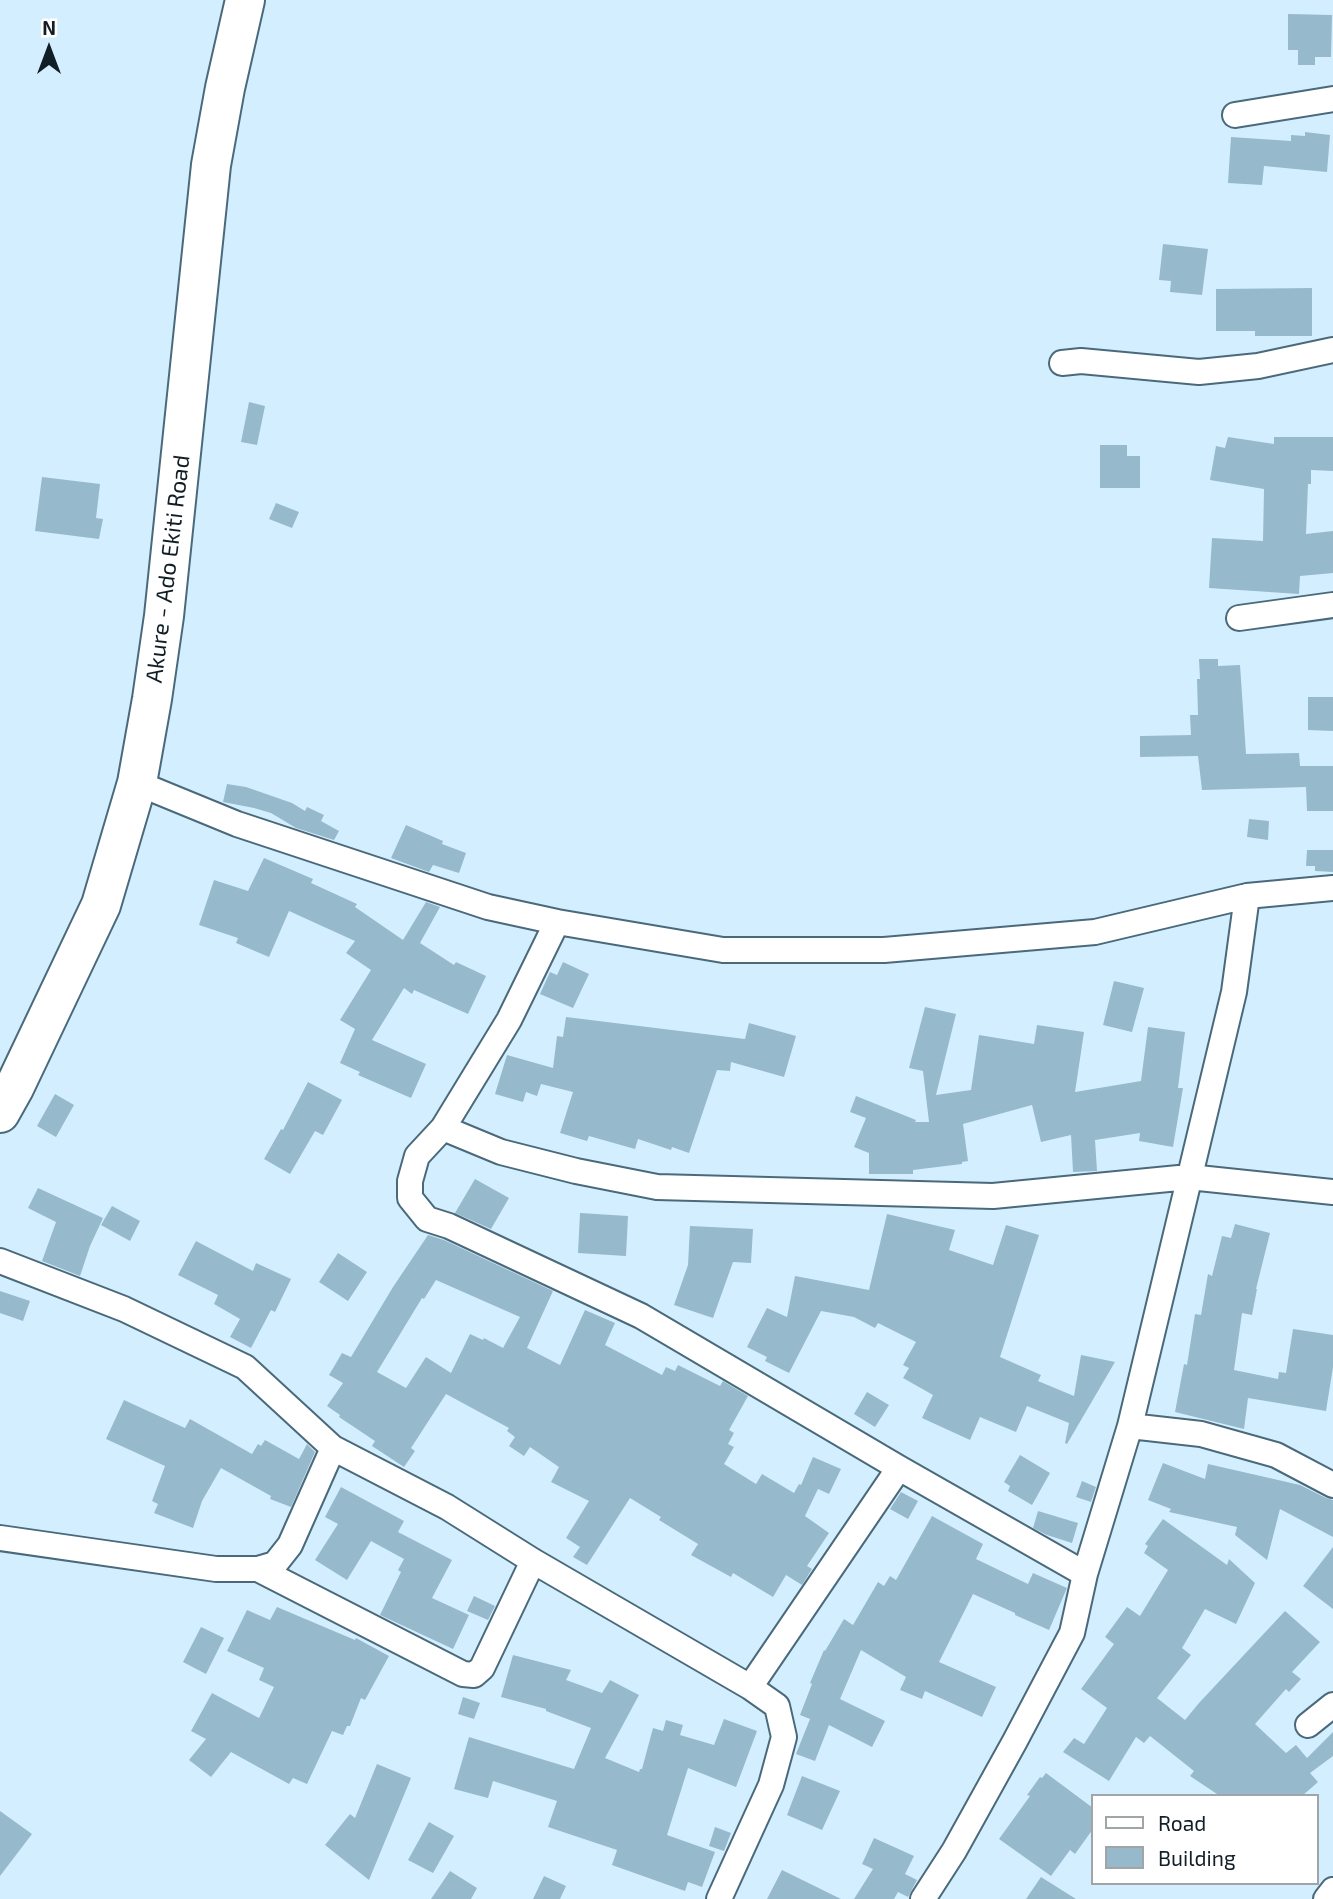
<!DOCTYPE html>
<html>
<head>
<meta charset="utf-8">
<style>
	body { margin:0 }
	#map { position:relative; width:1333px; height:1899px; overflow:hidden; background:#d3efff; font-family:"Exo 2",sans-serif }
	canvas { display:block }
	.legend { position:absolute; left:1091px; top:1794px; width:228px; height:91px; box-sizing:border-box; background:#fff; border:2px solid #a0a5a8; margin:0; padding:9px 12px; list-style:none; font-size:21px; color:#111e25 }
	.legend li { display:flex; align-items:center; gap:14px; height:35px }
	.legend b { width:35px; border:2px solid #a0a5a8 }
	.north { position:absolute; left:14px; top:14px; width:70px; height:70px; -webkit-text-stroke:5px #fff; paint-order:stroke; rotate:0deg; font-size:19px; font-weight:700; line-height:28px; text-align:center; color:#111e25 }
	.north::after { content:''; display:block; margin:auto; width:24px; height:32px; background:#111e25; clip-path:polygon(50% 0,100% 100%,50% 72%,0 100%) }
</style>
</head>
<body>
<div id="map">
<canvas width="1333" height="1899"></canvas>
<ul class="legend">
<li><b style="height:9px;background:#fff"></b>Road</li>
<li><b style="height:19px;background:#97b9cc"></b>Building</li>
</ul>
<div class="north">N</div>
</div>
<script>
const ctx = document.querySelector('canvas').getContext('2d');
ctx.lineJoin = 'round';
function paint(path, color) {
  ctx.fillStyle = color;
  ctx.fill(path, 'evenodd');
}
function trace(path, color, width, dash) {
  ctx.strokeStyle = color;
  ctx.lineWidth = width;
  ctx.lineCap = dash ? 'butt' : 'round';
  ctx.setLineDash(dash || []);
  ctx.stroke(path);
}
function drawText(font, color, halo, rows, align = 'center') {
  ctx.font = font + ' "Exo 2",sans-serif';
  ctx.lineWidth = 7;
  ctx.setLineDash([]);
  ctx.textBaseline = 'middle';
  ctx.strokeStyle = halo;
  ctx.fillStyle = color;
  for (const [text, x, y, turn = 0] of rows) {
    ctx.save();
    ctx.translate(x, y);
    ctx.rotate((+turn || 0) * Math.PI / 180);
    ctx.textAlign = isNaN(turn) ? turn : align;
    if (halo) ctx.strokeText(text, 0, 0);
    ctx.fillText(text, 0, 0);
    ctx.restore();
  }
}
paint(new Path2D(`
	M1288,14L1332,15L1331,57H1315V65H1298V50H1288Z
	M1305,132L1330,135L1327,172L1264,166L1262,185L1228,183L1231,137L1291,141V135L1305,136Z
	M1163,244L1208,249L1202,295L1170,292L1171,281L1159,280Z
	M1312,288V336H1255V331H1216V289Z
	M249,402L265,406L257,445L241,442Z
	M1228,437L1274,444V437H1333V471L1311,470V484H1308L1306,534L1333,531V573L1300,576L1299,594L1209,588L1212,538L1263,541L1264,489L1210,480L1216,446L1225,448Z
	M1100,445H1127V456H1140V488H1100Z
	M42,477L100,484L96,518L103,519L99,539L35,531Z
	M276,503L299,512L292,528L269,519Z
	M1199,659H1218V666L1240,665L1246,754L1299,753L1300,766H1333V811H1307L1306,787L1202,790L1198,756L1140,757V736L1191,735L1190,715H1198L1197,679H1200Z
	M1308,697H1333V731L1308,730Z
	M227,784L246,787L292,803L305,811L307,807L324,815L321,821L339,831L334,840L296,828L271,813L254,808L223,802Z
	M1249,819L1269,821L1268,840L1247,837Z
	M406,825L443,841L442,844L466,853L459,873L433,865L429,872L391,858Z
	M1307,850H1333V872L1315,871V866H1306Z
	M264,858L313,879L311,883L357,904L355,907L403,940L426,902L440,907L420,943L454,965L456,962L486,976L468,1014L414,990L412,994L404,988L372,1040L426,1064L411,1098L358,1075L360,1072L340,1063L355,1029L340,1020L371,970L346,953L355,941L289,911L269,957L236,943L238,938L199,925L214,880L248,891Z
	M563,962L589,974L573,1008L540,994L550,972L557,975Z
	M1114,981L1144,988L1132,1032L1103,1025Z
	M925,1007L956,1014L936,1095L971,1090L979,1035L1034,1044L1037,1025L1084,1032L1075,1092L1141,1081L1148,1027L1185,1032L1178,1088H1183L1173,1147L1139,1141L1140,1133L1095,1140L1097,1171L1073,1172L1071,1135L1041,1142L1032,1105L963,1124L968,1161L962,1162V1164L913,1170V1174H869V1153L854,1147L866,1118L850,1112L856,1096L916,1120L915,1122H929L923,1071L909,1068Z
	M566,1017L745,1039L749,1023L796,1036L784,1077L731,1062L730,1071L717,1070L689,1153L672,1147L671,1150L638,1139L635,1149L589,1136L587,1141L560,1133L573,1092L541,1084L537,1096L526,1092L523,1102L495,1094L507,1055L553,1068L557,1036L563,1037Z
	M308,1082L342,1100L323,1135L315,1131L290,1174L264,1159L281,1129L283,1130Z
	M55,1094L74,1105L56,1137L37,1126Z
	M475,1179L509,1198L491,1229L455,1213Z
	M38,1188L103,1218L90,1246L80,1276L42,1261L56,1222L28,1208Z
	M112,1206L140,1221L130,1241L101,1225Z
	M580,1213L628,1216L626,1256L578,1253Z
	M887,1214L955,1230L949,1250L993,1265L1006,1225L1039,1235L1000,1357L1041,1375L1038,1381L1074,1396L1081,1355L1115,1362L1067,1444L1065,1443L1069,1423L1027,1406L1016,1432L980,1417L970,1440L922,1418L933,1395L903,1378L909,1368L903,1365L916,1342L878,1323L875,1328L854,1317L821,1311L789,1373L765,1361L767,1357L747,1347L767,1308L787,1317L795,1276L869,1290Z
	M1235,1224L1270,1233L1256,1289H1257L1252,1315L1242,1313L1234,1370L1278,1379L1279,1372L1286,1373L1293,1329L1333,1335V1367L1326,1411L1248,1398L1244,1429L1175,1412L1184,1364L1187,1365L1195,1314L1201,1315L1208,1274L1212,1276L1222,1236L1231,1238Z
	M690,1226L753,1229L751,1263L733,1262L713,1318L674,1305L688,1265Z
	M428,1235L444,1240L553,1291L527,1348L560,1365L585,1310L615,1323L605,1345L662,1375L666,1367L675,1371L678,1365L720,1386L723,1381L748,1396L729,1430L734,1433L728,1444L734,1447L724,1464L756,1484L762,1474L794,1493L799,1484L801,1485L813,1457L841,1469L829,1494L818,1489L805,1516L829,1533L807,1566L812,1569L802,1585L786,1575L773,1597L733,1573L731,1577L691,1555L698,1544L659,1520L661,1517L630,1498L587,1565L573,1557L580,1547L566,1538L589,1501L551,1482L559,1467L530,1447L524,1456L509,1446L515,1437L507,1431L509,1428L446,1394L411,1448L415,1451L404,1467L372,1446L375,1441L339,1417L340,1415L327,1406L343,1383L329,1375L342,1353L351,1357L393,1287ZM436,1280L520,1317L503,1348L484,1338L483,1340L470,1334L451,1373L426,1357L406,1388L377,1372L422,1298L424,1299Z
	M196,1241L253,1271L256,1263L291,1279L275,1312L271,1310L251,1348L230,1337L240,1319L214,1304L218,1295L178,1275Z
	M338,1253L367,1272L348,1301L319,1282Z
	M0,1291L30,1301L23,1321L0,1313Z
	M867,1392L889,1405L875,1427L854,1414Z
	M124,1400L185,1428L190,1419L252,1454L258,1444L261,1446L265,1440L299,1459L307,1444L315,1452L291,1507L270,1499L271,1496L221,1468L202,1501L193,1528L154,1513L158,1504L152,1501L165,1466L106,1439Z
	M1020,1455L1050,1473L1032,1505L1008,1491L1010,1486L1004,1482Z
	M1163,1463L1205,1479L1208,1464L1300,1485L1326,1498L1333,1500V1537L1280,1509L1267,1560L1235,1535L1237,1527L1169,1512L1171,1509L1148,1500Z
	M1082,1481L1096,1487L1091,1502L1076,1497Z
	M341,1487L404,1521L398,1532L452,1560L432,1598L469,1615L453,1649L380,1615L401,1572L398,1570L404,1559L371,1541L347,1580L315,1560L338,1524L325,1517Z
	M901,1492L918,1501L908,1519L890,1509Z
	M1038,1511L1078,1523L1072,1543L1047,1535L1033,1528Z
	M932,1516L983,1544L976,1559L1028,1584L1033,1573L1067,1588L1049,1630L1015,1615V1613L973,1594L939,1662L996,1687L982,1717L925,1691L922,1699L900,1690L906,1677L861,1650L840,1699L885,1721L872,1747L829,1725L815,1761L796,1754L810,1719L800,1715L812,1684L810,1683L824,1650L825,1651L844,1619L853,1625L878,1582L884,1586L890,1576L896,1580Z
	M1163,1519L1227,1565L1229,1559L1255,1583L1236,1624L1205,1609L1182,1648L1191,1655L1157,1698L1185,1720L1199,1703L1285,1611L1320,1642L1292,1672L1301,1679L1289,1692L1286,1689L1255,1724L1286,1753L1296,1745L1307,1758L1333,1732V1756L1310,1773L1318,1782L1302,1796H1220L1190,1776L1194,1771L1150,1736L1144,1743L1136,1737L1109,1781L1063,1752L1074,1738L1084,1744L1107,1708L1081,1689L1114,1644L1105,1637L1127,1607L1140,1616L1168,1570L1144,1553L1148,1546L1145,1544Z
	M1333,1547V1609L1303,1586Z
	M474,1596L495,1606L488,1620L467,1611Z
	M277,1607L355,1640L356,1638L389,1656L365,1700L361,1698L350,1726H347L343,1735L332,1731L307,1784L293,1778L289,1784L231,1752L211,1777L189,1760L206,1739L191,1731L212,1693L259,1718L274,1687L259,1680L264,1668L227,1651L247,1610L270,1620Z
	M201,1627L224,1638L206,1674L183,1662Z
	M513,1655L571,1670L566,1680L602,1693L610,1680L639,1695L605,1758L639,1772L640,1769H642L653,1728L663,1731L666,1720L683,1725L680,1735L714,1745L724,1719L757,1731L736,1787L688,1768L667,1835L715,1852L702,1887L688,1882L685,1891L612,1865L617,1850L548,1827L557,1801L493,1781L488,1798L454,1789L469,1737L574,1769L591,1728L546,1711V1709L501,1697Z
	M463,1697L480,1703L474,1719L458,1714Z
	M377,1764L411,1778L369,1880L325,1845L350,1814L355,1818Z
	M1046,1773L1093,1808V1829L1075,1854L1070,1850L1051,1876L999,1839L1030,1796L1027,1795L1040,1777L1042,1778Z
	M802,1776L840,1791L822,1830L787,1815Z
	M0,1811L32,1834L0,1876Z
	M429,1822L454,1836L433,1873L408,1860Z
	M715,1827L731,1833L724,1851L709,1846Z
	M874,1838L914,1856L905,1874L917,1880L908,1897L898,1892L894,1899H854L873,1869L862,1864Z
	M782,1870L841,1899H767Z
	M450,1871L477,1888L471,1899H431Z
	M544,1876L566,1886L560,1899H533Z
	M1041,1877L1076,1899H1026Z`), '#97b9cc');
const street = new Path2D(`
	M1235,115L1333,99
	M1062,363L1081,361L1199,372L1258,366L1333,350
	M1239,618L1333,605
	M137,783L237,824L488,907L557,922L723,950H884L1095,932L1247,896L1333,888
	M557,922L509,1020L443,1128L417,1156L410,1181V1198L427,1219L449,1226L641,1316L899,1468L1085,1574
	M443,1128L501,1152L576,1171L657,1187L993,1196L1189,1177L1333,1192
	M0,1261L124,1309L245,1367L333,1448L447,1507L533,1561L750,1687L777,1706L784,1737L771,1785L719,1899
	M1130,1426L1201,1434L1276,1455L1333,1485
	M0,1538L216,1569H258L275,1564L290,1545L333,1448
	M258,1569L463,1674L474,1675L482,1668L533,1561
	M750,1687L899,1468
	M1308,1725L1333,1705
	M923,1899L954,1851L1015,1741L1072,1633L1085,1574L1130,1426L1234,992L1247,896
	M1326,1899L1333,1890`);
const primary = new Path2D(`
	M0,1113L14,1088L101,905L137,783L152,699L164,616L211,165L225,88L245,0`);
trace(street, '#4a6a7b', 28);
trace(primary, '#4a6a7b', 42);
trace(street, '#fff', 24);
trace(primary, '#fff', 38);
drawText('23px', '#111e25', '#fff', [
	["Akure - Ado Ekiti Road",168,569,-83]
]);
</script>
</body>
</html>
